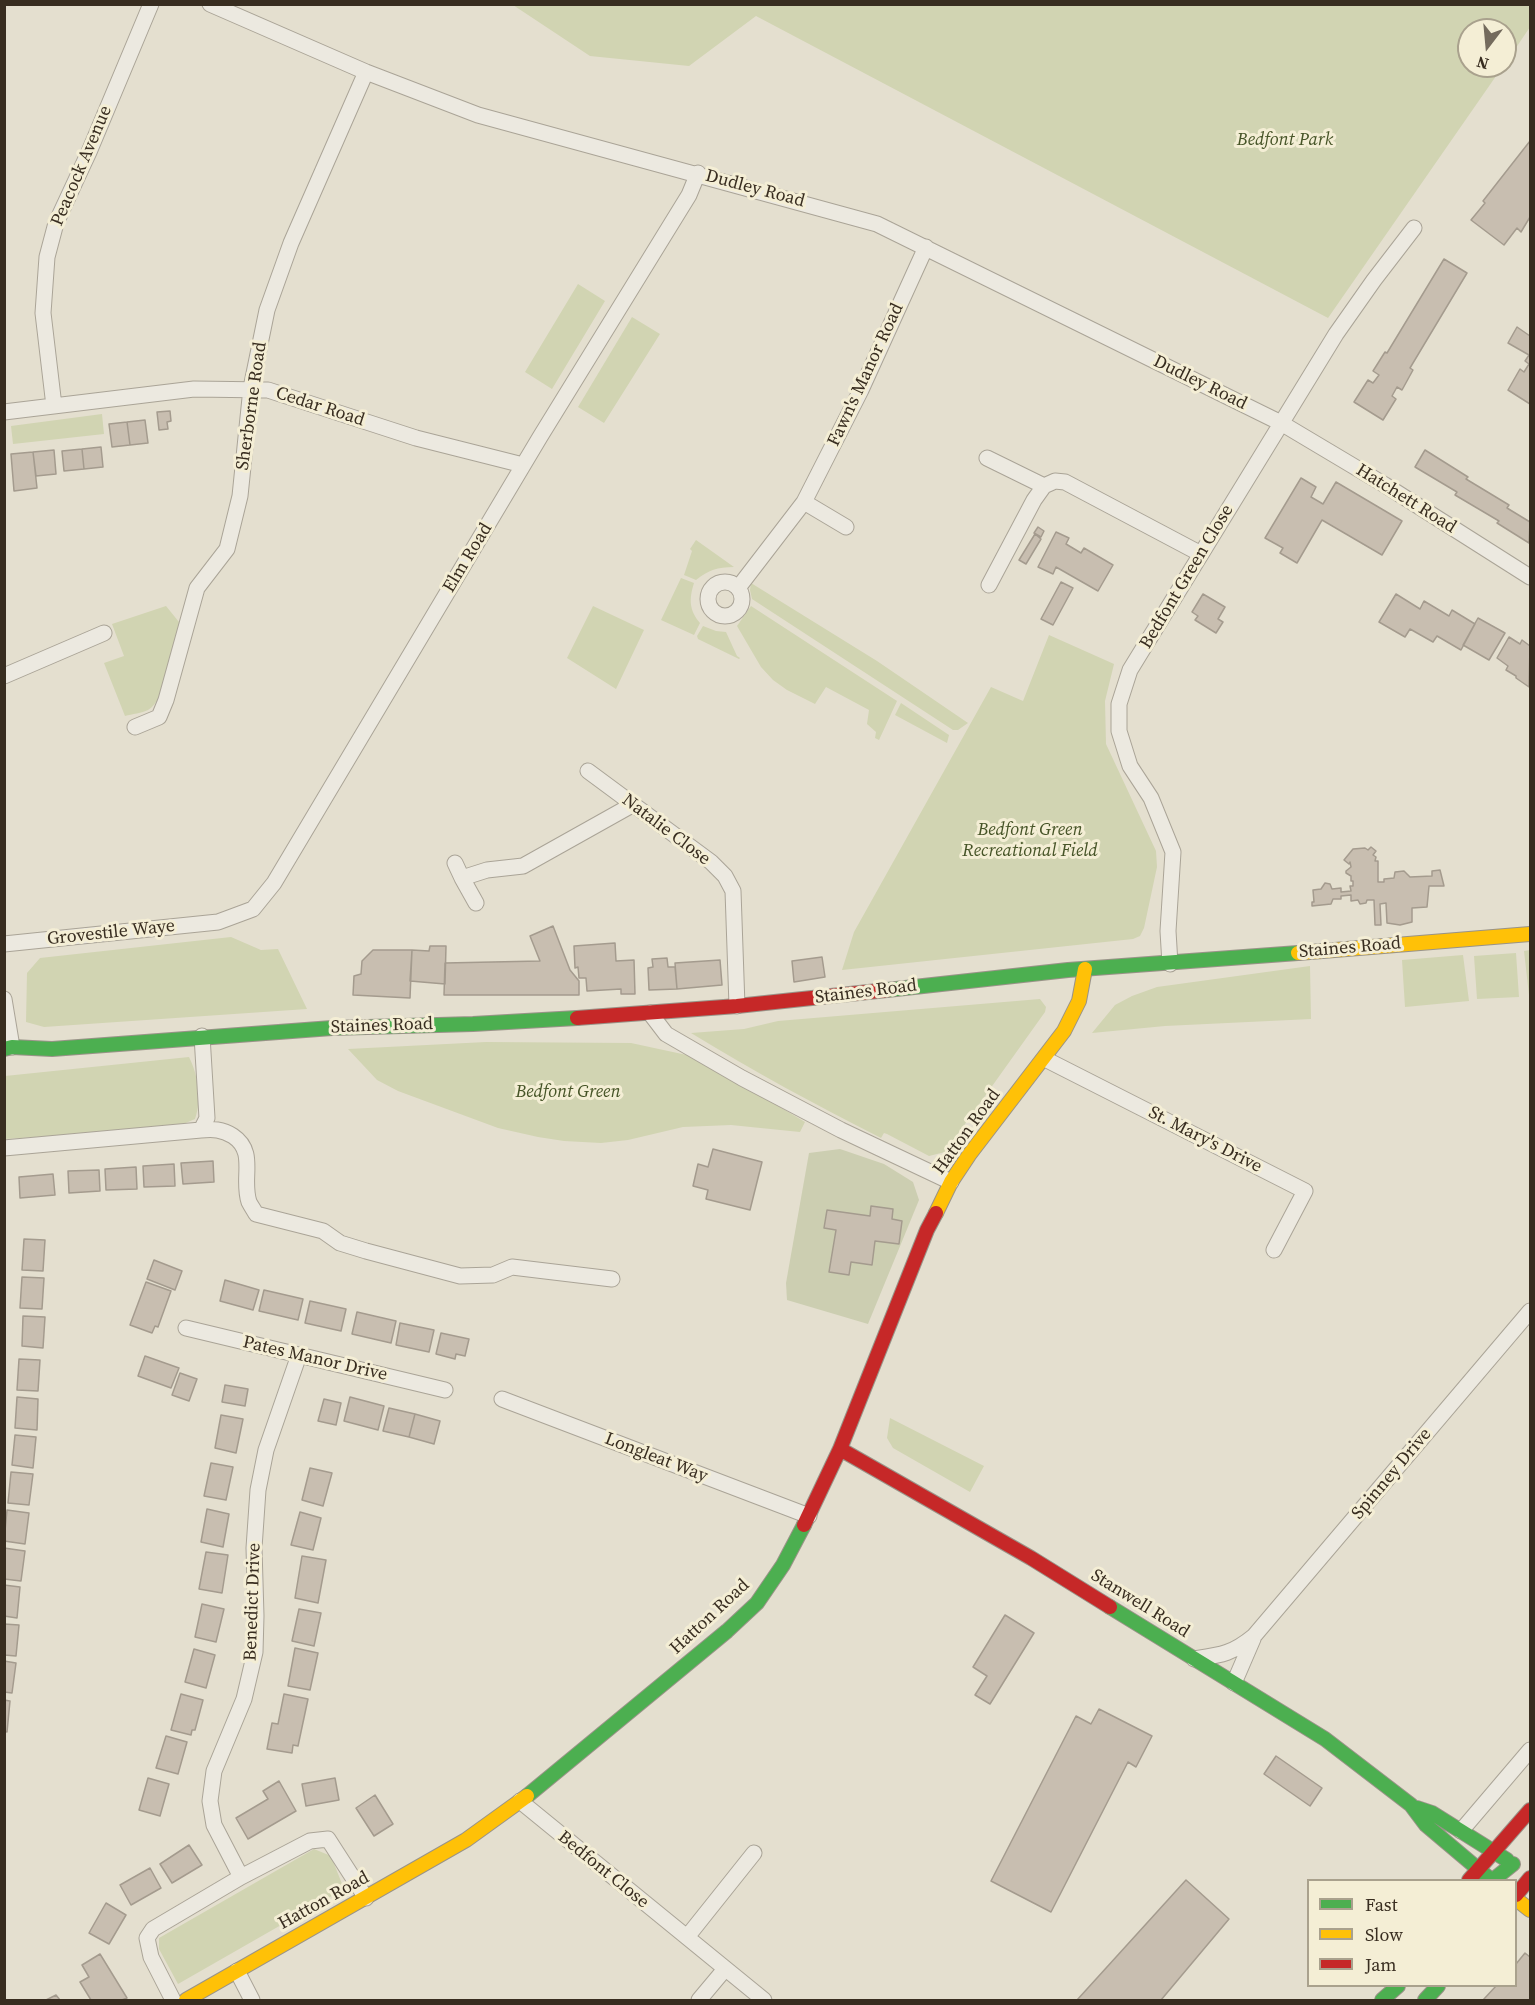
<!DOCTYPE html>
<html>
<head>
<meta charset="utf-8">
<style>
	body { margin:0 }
	#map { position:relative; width:1535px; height:2005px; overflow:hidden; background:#e4dfcf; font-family:"Source Serif 4",serif }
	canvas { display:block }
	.frame { position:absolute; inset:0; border:6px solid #382d20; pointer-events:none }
	.legend { position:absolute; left:1307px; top:1879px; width:210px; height:108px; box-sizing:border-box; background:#f4eed5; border:2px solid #a9a18d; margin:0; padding:8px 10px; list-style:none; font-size:18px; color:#382d20 }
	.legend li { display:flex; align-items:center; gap:12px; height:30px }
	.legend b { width:30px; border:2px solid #a9a18d }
	.north { position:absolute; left:1457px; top:18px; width:60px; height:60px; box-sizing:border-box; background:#f4eed5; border:2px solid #a9a18d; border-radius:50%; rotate:196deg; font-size:16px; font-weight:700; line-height:24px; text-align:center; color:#382d20 }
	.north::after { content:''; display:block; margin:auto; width:21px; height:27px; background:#746b5d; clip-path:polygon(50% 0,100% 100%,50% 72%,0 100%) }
</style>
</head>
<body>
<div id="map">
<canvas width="1535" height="2005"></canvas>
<div class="frame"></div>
<ul class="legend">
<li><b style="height:8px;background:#4caf50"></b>Fast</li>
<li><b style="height:8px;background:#ffc107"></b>Slow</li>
<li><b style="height:8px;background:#c62828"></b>Jam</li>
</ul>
<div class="north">N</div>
</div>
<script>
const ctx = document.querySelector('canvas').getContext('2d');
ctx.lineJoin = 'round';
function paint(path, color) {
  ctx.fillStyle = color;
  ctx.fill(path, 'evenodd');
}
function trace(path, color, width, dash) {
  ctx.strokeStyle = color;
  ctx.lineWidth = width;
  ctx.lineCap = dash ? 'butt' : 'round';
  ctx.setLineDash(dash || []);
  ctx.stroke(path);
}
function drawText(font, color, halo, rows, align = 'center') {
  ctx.font = font + ' "Source Serif 4",serif';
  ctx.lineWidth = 6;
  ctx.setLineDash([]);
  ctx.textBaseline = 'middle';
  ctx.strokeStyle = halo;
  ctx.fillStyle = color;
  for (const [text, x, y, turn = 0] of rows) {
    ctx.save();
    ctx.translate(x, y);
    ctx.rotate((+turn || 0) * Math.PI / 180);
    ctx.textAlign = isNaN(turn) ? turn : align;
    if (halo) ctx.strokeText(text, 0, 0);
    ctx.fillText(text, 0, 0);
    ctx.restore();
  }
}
paint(new Path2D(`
	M1530,4V27L1505,64V30H1469V66H1503L1328,318L756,16L689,66L590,56L513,5Z
	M578,284L605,301L552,389L525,372Z
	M632,317L660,334L604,423L578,407Z
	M102,414L104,434L13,444L11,426Z
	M696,540L734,567C717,567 709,570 696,580L684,575L692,551L690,549Z
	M681,578L694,583C689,599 689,610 700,623L694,635L661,620Z
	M751,583L877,661L968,723L958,730H953L752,599L750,590Z
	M166,606L179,622C174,642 166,701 148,710C142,713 132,714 125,716L104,663L124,656L112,624Z
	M593,606L644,630L616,689L567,658Z
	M751,606L897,701L879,740L875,738L876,732L867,724L869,710L826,687L815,704L787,690L773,680L761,667L737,626Z
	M703,626L716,631L726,632L737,656L740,658L739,659L698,639L697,636Z
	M1049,635L1114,664L1105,701L1106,744L1156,851L1157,867L1144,928L1140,936L1133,939L842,970L854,932L991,687L1023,701Z
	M901,703L949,735L947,743L895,715Z
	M231,937L261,950L278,949L307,1009L44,1027L26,1022L27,973L40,958Z
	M1530,950V995H1529L1524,951Z
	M1516,953L1519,997L1477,999L1474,956Z
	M1463,955L1469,1001L1405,1007L1402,960Z
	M1310,966L1311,1019L1165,1026L1092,1033L1115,1005L1132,996L1157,987Z
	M1040,999L1046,1007L1045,1012L945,1152L929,1156L887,1134L884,1133L881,1138C816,1105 753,1071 691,1033L744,1029L778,1021Z
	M486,1042L631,1043L696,1057L805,1122L800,1132L731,1125L683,1127L628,1140L601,1143L564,1141L538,1137L498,1128L398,1091L377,1080L348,1049Z
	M189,1057C198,1075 202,1100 195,1119L174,1128L5,1139V1076Z
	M890,1418L984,1466L970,1492L893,1448L887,1438Z
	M314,1849L331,1856L344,1889L178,1984L159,1949V1938Z`), '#d1d4b2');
paint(new Path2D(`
	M840,1149L884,1164L913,1182L919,1200L868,1324L787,1300L786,1283L809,1153Z`), '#ccceb1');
const building = new Path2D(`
	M1530,141V217L1521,232L1517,228L1504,245L1471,220L1485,203L1483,201Z
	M1444,259L1467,273L1410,368L1413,370L1402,390L1397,387L1392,396L1396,399L1383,420L1354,402L1368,380L1373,383L1379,375L1373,371L1385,352L1387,353Z
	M1517,327L1530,336V404L1508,390L1520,369L1524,372L1529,364L1525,361L1529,355L1508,343Z
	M170,411L171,421L167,422L168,429L159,430L157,412Z
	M145,420L148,443L130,445L127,422Z
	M127,422L130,445L112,447L109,424Z
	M101,447L103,467L84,469L82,449Z
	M82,449L84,469L64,471L62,451Z
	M54,450L56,474L36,476L33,452Z
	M1425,450L1468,477L1466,479L1509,505L1507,508L1530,522L1529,543L1497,523L1499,521L1455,495L1457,492L1415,467Z
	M33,452L37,488L14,491L11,454Z
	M1301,478L1316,487L1311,497L1323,504L1336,482L1402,521L1382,555L1322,520L1297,563L1280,553L1283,548L1265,538Z
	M1038,527L1044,531L1041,537L1034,533Z
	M1056,532L1069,538L1066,544L1081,553L1084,548L1113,565L1098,591L1056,567L1053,574L1038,567Z
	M1035,534L1041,539L1026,564L1019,560Z
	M1061,582L1073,588L1053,625L1041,619Z
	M1203,594L1225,607L1218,619L1223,622L1216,633L1195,620L1198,616L1192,612Z
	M1396,594L1420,609L1424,601L1449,616L1452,610L1475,624L1461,650L1437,636L1433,642L1410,629L1405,637L1379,622Z
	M1478,618L1505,633L1489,660L1463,645Z
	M1509,637L1520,644L1522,640L1530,646L1529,687L1516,678V676L1506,670L1508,666L1497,658Z
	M1371,847L1376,851L1373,855L1376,857L1375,861H1378V882H1384V879L1394,878L1395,872L1404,871L1410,877L1432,876V871L1440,870L1444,886H1429L1427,907L1412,908V922L1400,925L1387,923L1386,903L1380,904L1381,925H1375L1374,900H1367L1366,903L1360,904L1358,900L1351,901V895L1341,896V899H1333L1331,904L1312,906V902H1314L1313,890L1321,889L1325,883L1330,884L1332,889L1341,888V892L1351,891L1350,886H1353V881H1351V876L1346,873V871L1351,867L1350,862L1349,864L1344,860L1353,849L1365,848L1368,850Z
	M553,926L570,970L579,981V995H444L445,963L540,961L530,936Z
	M615,943L616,961L634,960L635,994H621V989L587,991L586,978H579L578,967L575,968L574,946Z
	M430,946H446L445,984L410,981L412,950L429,951Z
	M373,950H412L410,998L353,995L354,976L361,974L362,961Z
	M822,957L825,977L794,982L792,961Z
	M667,958L668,967H675L677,989L649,990L648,968L653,967L652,959Z
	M720,960L722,985L677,989L675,963Z
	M713,1149L762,1162L750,1210L706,1199L708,1190L693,1186L698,1164L708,1167Z
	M213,1161L214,1182L183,1184L181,1163Z
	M174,1164L175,1186L144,1187L143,1166Z
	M136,1167L137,1189L106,1190L105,1169Z
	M99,1170L100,1191L69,1193L68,1171Z
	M53,1174L55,1195L20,1198L19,1177Z
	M871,1206L893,1209L892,1219L902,1221L899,1244L875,1241L872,1265L851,1262L849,1275L829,1272L836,1230L824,1228L827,1210L870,1216Z
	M24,1239L45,1240L43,1271L22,1270Z
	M154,1260L182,1271L175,1290L147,1279Z
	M22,1277L44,1278L42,1309L20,1308Z
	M225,1280L259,1290L253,1310L220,1301Z
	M146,1282L171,1291L158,1327L155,1326L152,1333L130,1325Z
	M264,1290L303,1299L298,1320L259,1311Z
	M310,1301L346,1309L341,1331L305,1323Z
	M357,1312L396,1321L391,1343L352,1334Z
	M23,1316L45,1317L43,1348L22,1346Z
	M400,1323L434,1330L429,1352L396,1345Z
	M441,1333L469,1339L465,1356L456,1354L455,1359L436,1354Z
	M145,1356L179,1368L171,1388L138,1376Z
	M19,1359L40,1360L38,1391L17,1390Z
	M180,1373L197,1379L189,1401L172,1395Z
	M225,1385L248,1389L245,1406L222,1402Z
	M17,1397L38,1399L37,1430L15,1428Z
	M350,1397L384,1406L378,1430L344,1421Z
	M324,1399L341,1403L336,1425L318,1421Z
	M389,1408L415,1414L409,1437L383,1431Z
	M415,1414L440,1421L434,1444L409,1437Z
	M221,1415L243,1419L236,1453L215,1448Z
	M15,1435L36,1437L33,1468L12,1465Z
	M211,1463L233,1467L226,1500L204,1496Z
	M310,1468L332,1473L323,1506L302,1500Z
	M11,1472L33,1474L29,1505L8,1503Z
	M207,1509L229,1514L223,1547L201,1542Z
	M7,1510L29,1513L25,1544L4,1541Z
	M300,1512L321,1518L313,1550L291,1545Z
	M4,1548L25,1551L21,1581L4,1579Z
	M206,1552L228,1555L222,1593L199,1589Z
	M302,1556L326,1560L318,1603L295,1598Z
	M4,1585L20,1587L17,1618L4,1616Z
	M202,1604L224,1609L216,1642L195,1637Z
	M299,1609L321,1613L314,1646L292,1641Z
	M1005,1615L1034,1633L990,1704L975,1695L987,1676L973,1667Z
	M4,1624L19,1625L16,1656L4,1655Z
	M295,1648L318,1653L310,1690L288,1686Z
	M194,1649L215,1655L206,1688L185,1682Z
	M4,1661L16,1663L12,1693L4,1692Z
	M181,1694L203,1700L195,1730H192L191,1735L171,1730Z
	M284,1694L308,1699L298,1746L293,1745L292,1753L267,1749L272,1723L278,1724Z
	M4,1700L10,1701L7,1732L4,1731Z
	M1099,1709L1152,1736L1136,1767L1128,1762L1051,1912L991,1881L1076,1716L1091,1724Z
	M166,1736L187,1742L178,1774L156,1768Z
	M1276,1756L1322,1788L1310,1806L1264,1774Z
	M148,1778L169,1784L160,1816L139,1810Z
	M335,1778L339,1800L306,1806L302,1784Z
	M279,1781L296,1811L248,1839L236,1818L268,1799L263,1791Z
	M375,1795L393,1824L374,1836L356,1808Z
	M189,1845L202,1865L172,1883L160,1864Z
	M150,1868L161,1888L131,1905L120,1885Z
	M1186,1880L1229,1919L1161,2000H1077Z
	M106,1903L126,1915L109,1944L89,1933Z
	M1525,1953L1530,1957V2000H1483L1496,1986H1516V1964Z
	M100,1954L127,1998L122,2000H91L80,1982L89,1977L82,1965Z
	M56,1995L60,2000H46Z`);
paint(building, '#c8beb0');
trace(building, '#a49b8e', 1.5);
const street = new Path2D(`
	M210,4L366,72L478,115L877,224L1281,423L1385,485L1530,577
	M54,406L43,313L47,257L56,223L89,152L151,4
	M4,412L194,389L268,390L416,438L523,465
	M987,458L1044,486
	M804,502L846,527
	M708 599a17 17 0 1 1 34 0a17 17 0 1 1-34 0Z
	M989,585L1034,500L1044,486L1055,481L1065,482L1201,554
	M738,588L804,502L861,390L926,247
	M4,676L104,633
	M135,727L159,717L166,700L197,588L227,549L240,496L251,388L267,310L291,243L366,72
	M588,771L711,862L725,876L733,891L737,1006
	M455,863L462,878L487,870L523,866L632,805
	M462,878L476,903
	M4,944L218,922L253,909L274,883L540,437L689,195L698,173
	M1170,964L1168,931L1173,852L1151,798L1130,766L1119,731V704L1130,670L1336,334L1374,280L1414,228
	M4,999L12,1047
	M650,1013L666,1034L742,1078L841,1130L951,1182
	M1045,1059L1305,1191L1274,1250
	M201,1130C213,1129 222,1129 233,1136C257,1152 241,1178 249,1202C251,1206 254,1210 256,1214L323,1231L340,1243L366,1251L460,1276L493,1275L512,1267L612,1279
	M4,1148L201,1130L207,1118L202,1036
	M186,1328L445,1390
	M502,1399L809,1516
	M1194,1659C1221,1655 1232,1654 1254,1636L1530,1311
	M1234,1683L1253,1639
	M520,1801L764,2000
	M1461,1831L1530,1750
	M241,1877L214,1825L210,1801L214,1771L244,1699L255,1652L256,1616L254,1548L258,1490L266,1450L299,1355
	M687,1937L754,1853
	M237,1971L252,2000
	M173,2000L151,1957L147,1938L153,1929L241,1877L310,1841L328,1839L366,1898
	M699,2000L725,1969`);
const fast = new Path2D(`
	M887,990L1068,970L1298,953
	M4,1049L12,1047L52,1049L332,1028L473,1024L577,1018
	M1110,1607L1325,1739L1411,1805L1426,1825L1490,1879
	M527,1796L727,1631L757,1603L783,1565L804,1525
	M1417,1808L1432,1813L1507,1860
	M1493,1880L1513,1864
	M1382,2000L1398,1986
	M1425,2000L1438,1986`);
const slow = new Path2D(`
	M1298,953L1530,934
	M936,1213L951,1182L969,1155L1064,1031L1079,1001L1085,969
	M1516,1899L1530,1910
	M186,2000L466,1840L527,1796`);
const jam = new Path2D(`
	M577,1018L737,1006L887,990
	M840,1449L1031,1558L1110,1607
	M804,1525L840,1449L927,1230L936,1213
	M1469,1880L1530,1810
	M1516,1895L1530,1878`);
trace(street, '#aaa497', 17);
trace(fast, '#999388', 16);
trace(slow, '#999388', 16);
trace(jam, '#999388', 16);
trace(street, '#ece9e0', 15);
trace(fast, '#4caf50', 14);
trace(slow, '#ffc107', 14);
trace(jam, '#c62828', 14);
drawText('italic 18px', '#465427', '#f4eed5', [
	["Bedfont Park",1285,140],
	["Bedfont Green",1030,830],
	["Recreational Field",1030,851],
	["Bedfont Green",568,1092]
]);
drawText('18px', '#382d20', '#f4eed5', [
	["Peacock Avenue",82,166,-67],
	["Dudley Road",755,189,15],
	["Fawn's Manor Road",866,375,-65],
	["Dudley Road",1200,383,26],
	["Sherborne Road",252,406,-82],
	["Cedar Road",320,407,18],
	["Hatchett Road",1406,499,32],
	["Elm Road",468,558,-59],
	["Bedfont Green Close",1187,577,-59],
	["Natalie Close",666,830,37],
	["Grovestile Waye",111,933,-6],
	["Staines Road",1350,948,-5],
	["Staines Road",866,992,-7],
	["Staines Road",382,1026,-2],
	["Hatton Road",967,1132,-54],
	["St. Mary's Drive",1205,1140,27],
	["Pates Manor Drive",315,1359,13],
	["Longleat Way",656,1458,21],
	["Spinney Drive",1392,1474,-50],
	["Benedict Drive",253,1602,-88],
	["Stanwell Road",1140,1604,32],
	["Hatton Road",710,1617,-43],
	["Bedfont Close",603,1870,39],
	["Hatton Road",324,1901,-29]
]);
</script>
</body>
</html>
